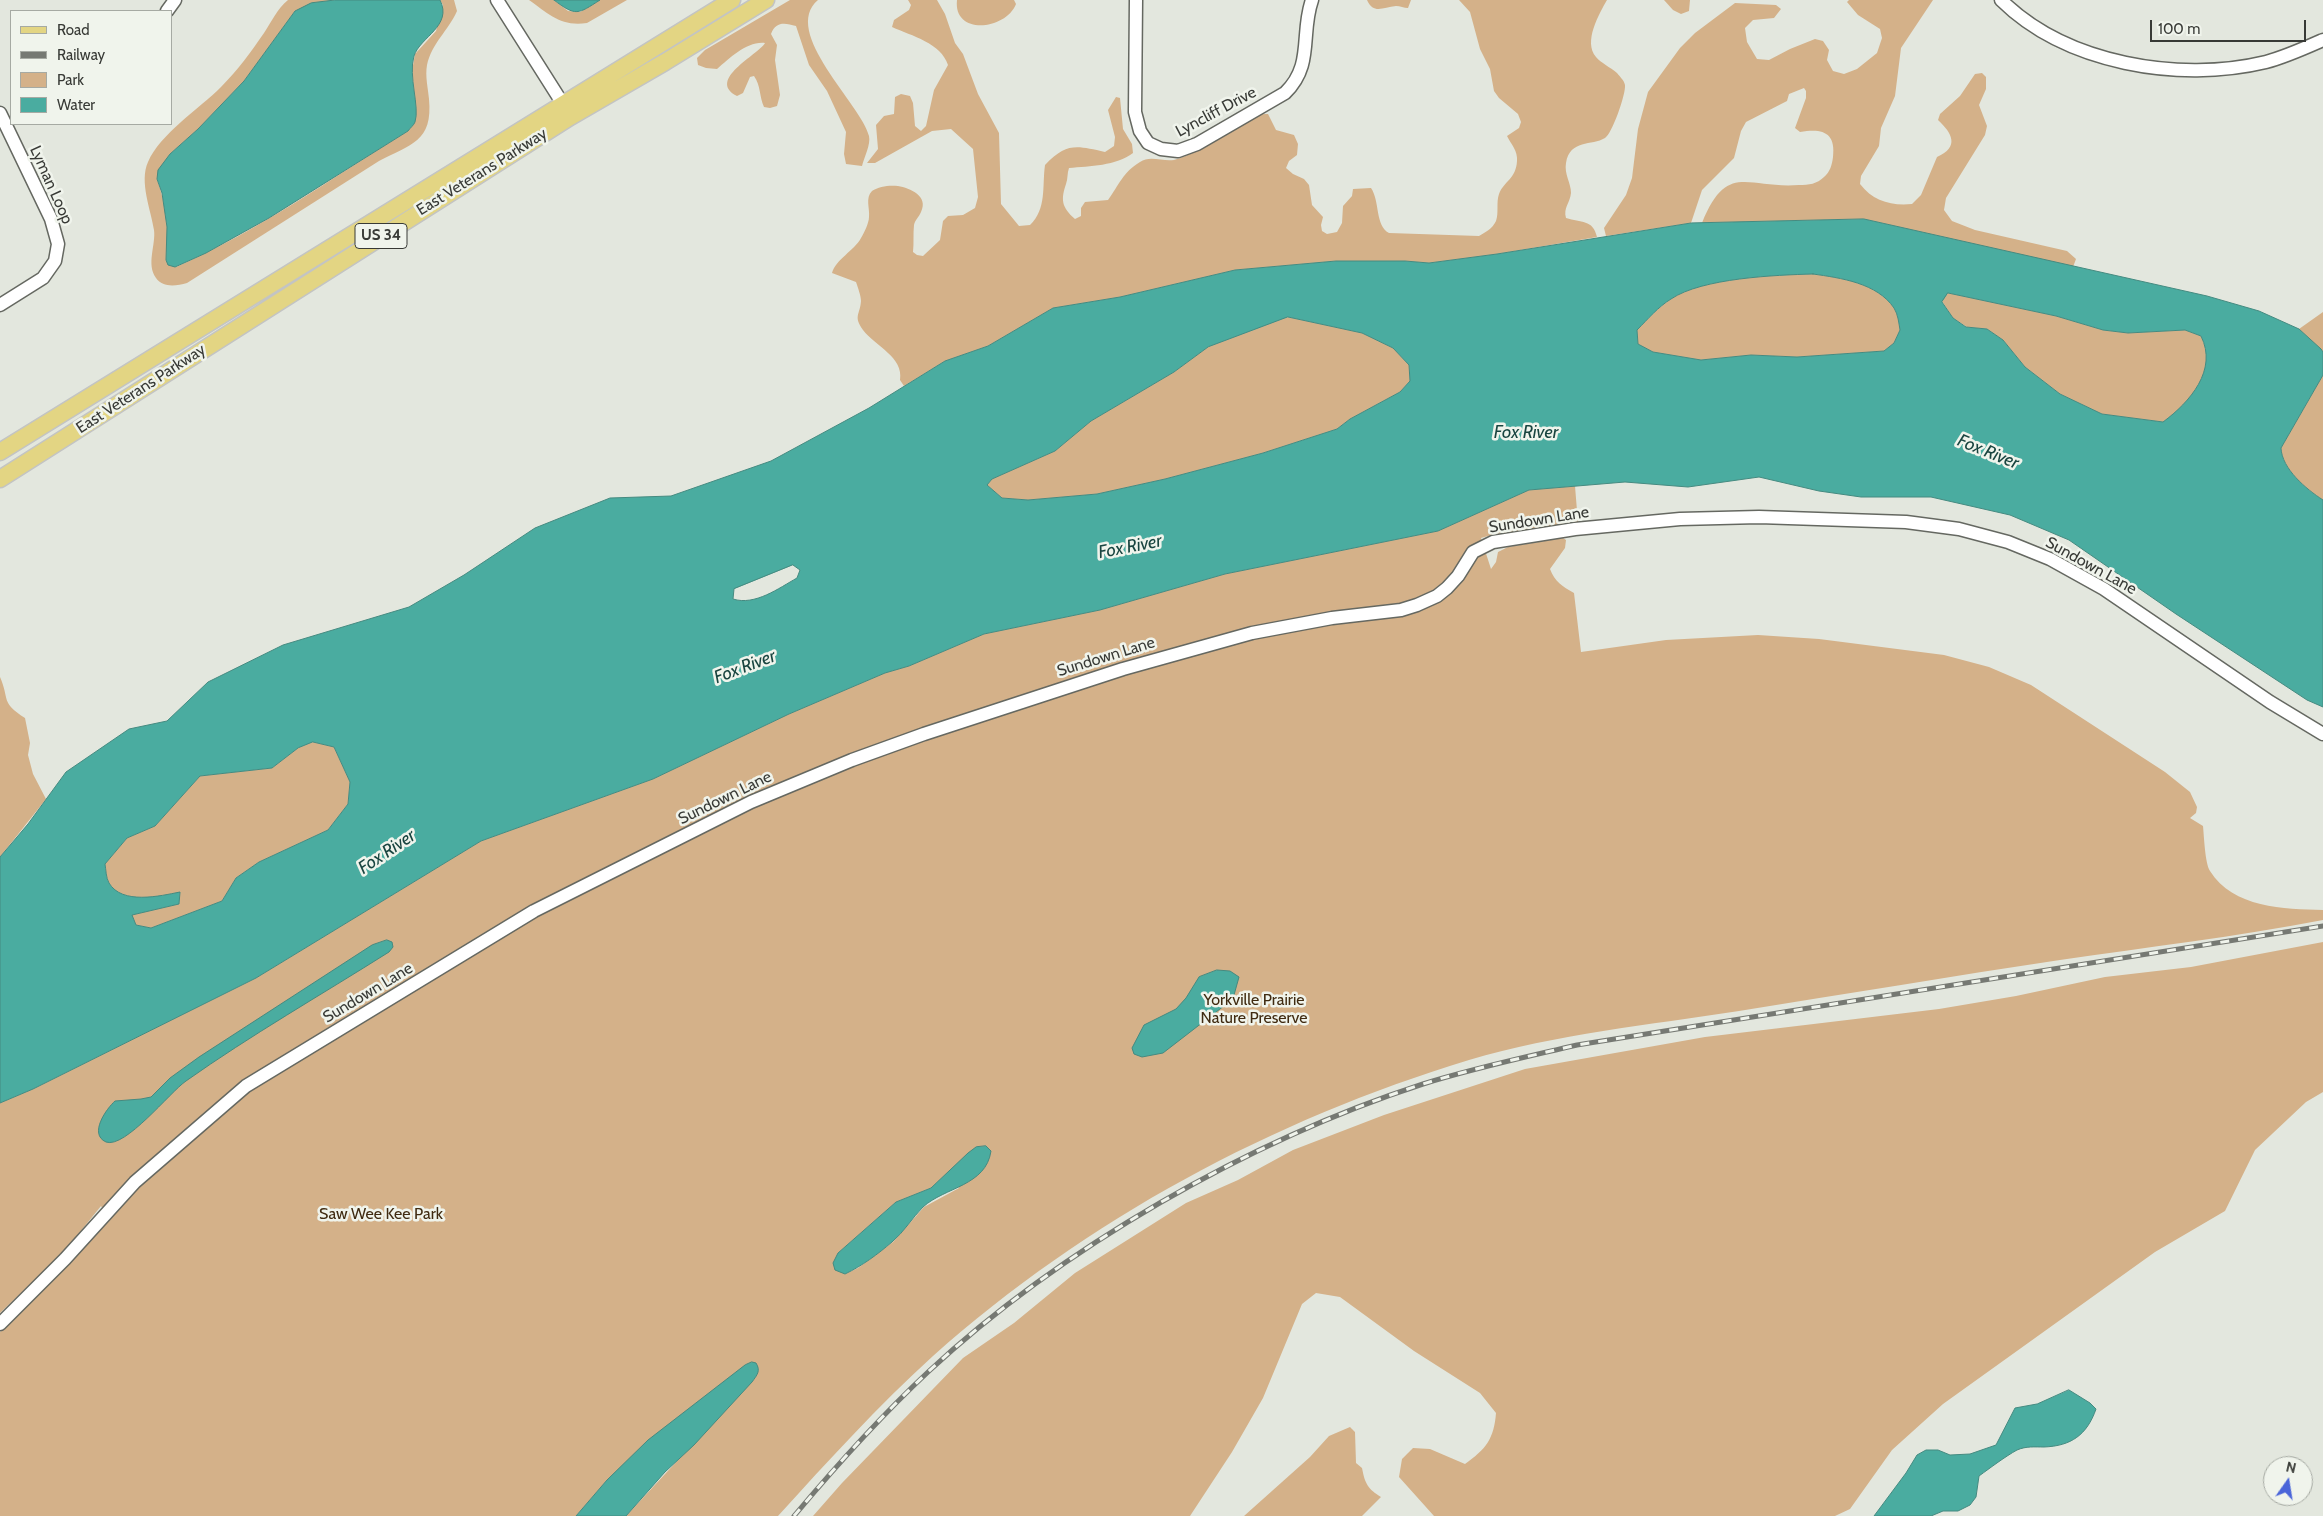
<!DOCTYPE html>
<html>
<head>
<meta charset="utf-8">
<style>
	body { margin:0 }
	#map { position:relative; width:2323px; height:1516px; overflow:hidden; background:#e3e7de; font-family:Cabin,sans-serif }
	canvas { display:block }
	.legend { position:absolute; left:10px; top:10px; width:162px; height:115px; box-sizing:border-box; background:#f0f4ec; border:1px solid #a6aaa3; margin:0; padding:6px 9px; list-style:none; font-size:15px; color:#383a36 }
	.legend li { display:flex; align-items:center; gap:10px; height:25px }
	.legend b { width:25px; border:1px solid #a6aaa3 }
	.north { position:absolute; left:2263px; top:1456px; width:50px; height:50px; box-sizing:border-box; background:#f0f4ec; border:1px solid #a6aaa3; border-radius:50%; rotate:13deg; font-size:14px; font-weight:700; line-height:20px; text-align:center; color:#383a36 }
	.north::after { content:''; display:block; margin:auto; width:18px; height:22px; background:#4a65d9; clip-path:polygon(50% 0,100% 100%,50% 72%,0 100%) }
	.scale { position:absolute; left:2150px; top:20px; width:156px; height:22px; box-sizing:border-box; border:2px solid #383a36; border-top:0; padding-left:6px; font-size:15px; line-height:18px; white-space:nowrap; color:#383a36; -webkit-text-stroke:4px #f0f4ec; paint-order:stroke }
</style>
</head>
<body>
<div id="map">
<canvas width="2323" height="1516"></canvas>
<ul class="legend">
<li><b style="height:6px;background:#e3d583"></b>Road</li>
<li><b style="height:6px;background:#767973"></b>Railway</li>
<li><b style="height:14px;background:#d4b189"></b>Park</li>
<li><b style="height:14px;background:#4aaca0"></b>Water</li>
</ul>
<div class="north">N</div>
<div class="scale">100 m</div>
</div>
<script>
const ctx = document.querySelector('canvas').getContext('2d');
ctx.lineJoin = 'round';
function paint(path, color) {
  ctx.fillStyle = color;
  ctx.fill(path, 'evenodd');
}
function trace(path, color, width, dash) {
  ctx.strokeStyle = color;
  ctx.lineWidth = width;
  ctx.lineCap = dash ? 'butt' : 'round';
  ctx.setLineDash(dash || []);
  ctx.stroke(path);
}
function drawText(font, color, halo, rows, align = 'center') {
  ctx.font = font + ' Cabin,sans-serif';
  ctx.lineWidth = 5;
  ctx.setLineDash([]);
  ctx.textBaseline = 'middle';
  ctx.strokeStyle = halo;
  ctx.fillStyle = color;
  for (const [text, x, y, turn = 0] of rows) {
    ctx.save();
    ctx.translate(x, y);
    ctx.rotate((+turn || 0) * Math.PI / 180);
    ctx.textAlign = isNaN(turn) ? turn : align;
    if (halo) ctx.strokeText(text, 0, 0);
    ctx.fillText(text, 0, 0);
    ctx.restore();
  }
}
paint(new Path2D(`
	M288,0H335L295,11L244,81L198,129L170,154L157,179C166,205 170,233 166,260L176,267C258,231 332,178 408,131L415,122L416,111L412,71L415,54L436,31L443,5L440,0H454L457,11C448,31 432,43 427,65C425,76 428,88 429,99C433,142 411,144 379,161L187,283C176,286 163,288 156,278C146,264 156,245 154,230C151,210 139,182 148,162C160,134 199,109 221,87C237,71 251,52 264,33C272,21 277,9 288,0Z
	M529,0H554L568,11L580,12L600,0H627L587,23C561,27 549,14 529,0Z
	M790,0H818C780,32 862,105 869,136C871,144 864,158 862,166L846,164L844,154L846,132L827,91L809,65L796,26C785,23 776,21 771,34L777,45L775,60L780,95L777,106L770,108L764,107C759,96 761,86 754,76L750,77L743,93L737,96C706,80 758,55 765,43C747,41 730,58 717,69L706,68L698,65L697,58L705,50Z
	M908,0H937L945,14L955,43L963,54L978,94L999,133L1001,204L1019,226L1030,225C1047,209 1042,186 1045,165C1067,142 1077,146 1105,152L1114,146L1115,137L1108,110L1116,97L1120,98L1123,129L1132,144L1133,153C1116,166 1090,166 1069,168C1067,173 1068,179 1066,184C1061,199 1061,207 1075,219L1081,216V208L1085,202L1108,200C1119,185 1123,172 1140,162C1150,155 1163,162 1174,160C1182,158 1192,153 1200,149C1218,140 1248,112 1268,114L1276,130L1294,135L1298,144L1297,155L1289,161L1286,168L1293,174L1304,179L1309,185L1312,205L1323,217L1321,225L1322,231L1327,234L1337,232L1342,223L1343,206L1352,196L1353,189L1371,188C1380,201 1375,226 1389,233L1479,236C1486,232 1492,229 1496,221C1499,213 1496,202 1499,194C1504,181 1516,179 1517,161C1518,151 1511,144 1507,136L1519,128L1521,122L1518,114L1499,98L1494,91L1490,69L1480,49L1470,12L1459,0H1607C1599,14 1583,42 1596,57C1601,63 1610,67 1617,73C1620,77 1624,80 1625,85C1626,94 1612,134 1605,138C1592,146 1570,139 1566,163C1564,174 1571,183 1571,193C1570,203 1563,208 1566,218C1581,223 1593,219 1597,237L1497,254L1429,263L1405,261H1336L1235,270L1120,297L1053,308L988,346L945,361L904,386L900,380C904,357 875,346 863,330C853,316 860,315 861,301C861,296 858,288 856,282L832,273C836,259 854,251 861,238C864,233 869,223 869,217C870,208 865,198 872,191C879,186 890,185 898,186C910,188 929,196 921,212C919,217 915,220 914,225C913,234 914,243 913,252L917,255L923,256L940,240L943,221L948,216L963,215L975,208L978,197L973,149L951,129L932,131L875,163H867L878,149L876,125L884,116L894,114L895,97L901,94L910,96L913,103L915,126L921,131L926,126L934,90L948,65C941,43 912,36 892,27L894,20L909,10L911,5Z
	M957,0H1014L1016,4C1006,30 953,36 957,0Z
	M1367,0H1411L1408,8C1404,8 1400,6 1396,6C1383,7 1374,15 1367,0Z
	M1664,0H1690L1689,11L1681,14L1673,10Z
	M1849,0H1933L1901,48L1895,96L1881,128L1879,146L1861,176L1860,184C1873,201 1891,206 1912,204L1921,195L1937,157C1960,147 1952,133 1938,120L1940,114L1960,96L1975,74L1982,73L1986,77V89L1979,105L1987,126L1985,135L1946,198L1944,210L1952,221L1975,230L2067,251L2076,259L2073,267L1864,219L1702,223C1727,161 1747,189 1799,185C1809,185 1817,184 1824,177C1830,172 1832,165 1833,157C1836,132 1822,128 1800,132L1795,128L1806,98V91L1804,88L1789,94L1787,101L1746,122L1741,131L1734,158L1702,190L1691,223L1606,236L1604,228L1626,195L1632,178L1638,129L1648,92L1680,48L1695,33L1735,3L1776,5L1781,9L1774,18L1753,20L1745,28L1747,42L1757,59L1769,60L1790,49L1815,39L1823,41L1829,50L1827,60L1833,71L1844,74L1857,69L1877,53L1882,38L1880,29L1858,15L1847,2Z
	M1813,274C1841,278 1877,283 1894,308C1898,314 1899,324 1900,330L1894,343L1884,351L1797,357L1751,355L1701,360L1653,352L1638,344L1637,330C1648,319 1658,308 1671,299C1702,278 1776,275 1813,274Z
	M1948,293L2056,316L2103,330L2128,333L2185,330L2201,336C2218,370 2191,402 2163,422L2102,414L2060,394L2025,367L2003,340L1987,329L1967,327L1953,318L1942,301Z
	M2323,312V352L2299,329Z
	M1288,317L1362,333L1393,348L1409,365L1410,381L1400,392L1350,419L1337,429L1263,453L1165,479L1097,494L1028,500L1002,498L987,485L992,479L1055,451L1091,421L1174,372L1208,347Z
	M2323,375V500C2306,489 2282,469 2281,448Z
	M1575,486L1578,523L1495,534L1481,538L1491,569L1496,562L1498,552L1508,547L1563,538L1566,540L1565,548L1550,569C1555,582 1562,586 1574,593L1581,652L1666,640L1758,635L1819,639L1944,655L1989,667L2031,685L2165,772L2190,792L2197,807L2196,813L2190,818L2203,826C2204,836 2205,863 2210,871C2233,908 2284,909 2323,910V920C2236,937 2148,947 2060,960C1953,976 1846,994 1739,1011C1649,1025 1557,1034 1469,1060C1272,1120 1087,1219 933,1356C878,1406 828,1461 778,1516H626L758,1374L607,1480L576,1516H0V1332L110,1220L101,1206L63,1253L0,1313V1103L33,1089L256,978L481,841L653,779L789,714L885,673L909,666L984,634L1100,610L1225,574L1438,531L1529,490ZM948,1173L959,1188L924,1207L893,1242L858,1268L845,1274L838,1253L896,1202L931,1188Z
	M0,677C10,700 0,702 25,718L30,743L28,755L33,774L46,799L0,857Z
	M313,742L334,747L350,782L348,804L328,830L259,862L236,878L222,901L151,928L136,925L131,915L179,904L180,893C160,896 122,905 109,883C106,878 106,870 105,864L127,838L155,826L200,776L272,768L298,748Z
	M2323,942V1092L2306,1102L2255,1150L2225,1211L2155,1252L1943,1404L1892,1450L1850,1509L1835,1516H1434L1399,1477L1402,1459L1413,1448L1430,1449L1465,1464C1486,1449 1494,1439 1496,1413L1480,1393L1414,1351L1340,1297L1316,1293L1302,1304L1263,1398L1232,1452L1190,1516H813L842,1483L963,1358L1014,1323L1075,1273L1186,1203L1238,1180L1293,1150L1384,1115L1525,1069L1705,1037L1939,1009L2016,996L2105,977L2191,967Z
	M1350,1427L1355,1432L1356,1463L1362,1468C1365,1484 1368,1489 1381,1497L1362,1516H1244L1310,1457L1329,1436Z`), '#d4b189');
const water = new Path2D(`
	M335,0H440C453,26 420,37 414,56C408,76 420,107 415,122C414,125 410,128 408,131L269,218L206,253L175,267L168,265L166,260L167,227L162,193L157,179L158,170L170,154L198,129L244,81L295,11L311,3Z
	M554,0H600C578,14 576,17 554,0Z
	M1864,219L2207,296L2259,311L2299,329L2321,349L2323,352V375L2281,448C2282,469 2306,489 2323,500V707L2307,700L2176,614L2069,540L2010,515L1931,497H1861L1819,491L1759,477L1688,487L1625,482L1529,490L1438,531L1225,574L1100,610L984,634L909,666L885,673L789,714L653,779L481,841L256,978L33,1089L0,1103V857L28,824L66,772L129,729L167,721L208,682L283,645L409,607L464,575L535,528L610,498L671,496L771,461L869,408L945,361L988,346L1053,308L1120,297L1235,270L1336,261H1405L1429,263L1497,254L1691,223ZM1813,274C1841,278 1877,283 1894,308C1898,314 1899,324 1900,330L1894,343L1884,351L1797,357L1751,355L1701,360L1653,352L1638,344L1637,330C1648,319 1658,307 1671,299C1702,278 1776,275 1813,274ZM1948,293L2056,316L2103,330L2128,333L2185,330L2201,336C2218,370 2190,402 2163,422L2102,414L2060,394L2025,367L2003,340L1987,329L1966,327L1953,318L1942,302ZM1288,317L1362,333L1393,348L1409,365L1410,381L1400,392L1350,419L1337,429L1263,453L1165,479L1097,494L1028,500L1002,498L987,485L992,479L1055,451L1091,421L1174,372L1208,347ZM793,565L800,570L797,578C779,588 755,606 733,599L734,589ZM313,742L334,747L350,782L348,804L328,830L259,862L236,878L222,901L151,928L136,925L132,915L179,904L180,892C160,896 122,905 109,883C106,878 106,870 105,864L127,838L155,826L200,776L272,768L298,748Z
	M387,940L392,942L393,947L389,952C321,995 251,1035 186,1081C170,1092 125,1149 106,1142C88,1134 107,1108 115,1101L141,1099L151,1097L170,1078L199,1057L372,945Z
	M1217,970L1230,971L1239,977L1234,995L1229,1002L1163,1053L1142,1057L1134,1054L1132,1048L1144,1025L1176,1009L1186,998L1199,977Z
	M986,1146L991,1151C986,1186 945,1187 923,1207C912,1218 904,1232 892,1242C878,1254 862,1266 845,1274L835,1270L833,1263L838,1253L896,1202L931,1188L968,1153L976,1147Z
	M752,1362L756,1363C761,1371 757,1375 752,1382L694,1445L665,1472L626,1516H576L607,1480L648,1440L745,1365Z
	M2069,1390L2090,1403L2096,1409C2087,1435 2071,1446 2044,1447C2035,1447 2026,1446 2017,1450C2006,1456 1990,1468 1979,1476L1976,1497L1970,1505L1958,1511H1943L1931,1516H1874L1906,1473L1917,1455L1926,1450H1938L1950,1455L1970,1454L1996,1445L2015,1408L2037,1404Z`);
paint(water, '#4aaca0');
trace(water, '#458a80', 1);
const minor = new Path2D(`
	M497,0L568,112
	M1136,0L1135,112L1140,131L1148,143L1161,149L1178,151L1197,144L1285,93C1314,65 1300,34 1312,0
	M2001,0C2066,64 2179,83 2266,62C2285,57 2305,48 2323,40
	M167,11L175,0
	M0,113L51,219L58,244L55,261L43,278L0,305
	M0,1324L65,1259L135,1182L246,1086L534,911L751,802L852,760L924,734L1123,669L1252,633L1332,618L1401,610L1417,605L1437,596L1447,588L1458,576L1473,552L1493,542L1575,529L1680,519L1759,517L1906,522L1959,529L2008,542L2050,559L2104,589L2270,702L2323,734`);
const major = new Path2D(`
	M0,452L732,0
	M0,479L570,117L665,62L766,0`);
trace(minor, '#656861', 15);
trace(major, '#c3c4c3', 19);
trace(minor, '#fff', 12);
trace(major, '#e3d583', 16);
const rail = new Path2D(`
	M794,1516C836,1466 880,1417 928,1372C1061,1248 1250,1140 1423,1084C1474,1068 1526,1057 1577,1045L2323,926`);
trace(rail, '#767973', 5);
trace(rail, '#f0f4ec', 3, [9]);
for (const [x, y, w] of [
	[381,236,52]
]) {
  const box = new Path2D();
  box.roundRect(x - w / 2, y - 12.5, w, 25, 4);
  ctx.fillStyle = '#f0f4ec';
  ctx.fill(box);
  trace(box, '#383a36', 1);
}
drawText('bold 15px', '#383a36', null, [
	["US 34",381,236]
]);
drawText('16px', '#383a36', '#f0f4ec', [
	["Lyncliff Drive",1216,112,-28],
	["East Veterans Parkway",482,172,-32],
	["Lyman Loop",51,185,66],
	["East Veterans Parkway",141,389,-33],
	["Sundown Lane",1539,520,-9],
	["Sundown Lane",2091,566,29],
	["Sundown Lane",1106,657,-17],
	["Sundown Lane",725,798,-26],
	["Sundown Lane",368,993,-31]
]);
drawText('16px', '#402b11', '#f0f4ec', [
	["Yorkville Prairie",1254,1000],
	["Nature Preserve",1254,1018],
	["Saw Wee Kee Park",381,1214]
]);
drawText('italic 18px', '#194540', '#f0f4ec', [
	["Fox River",1526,433],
	["Fox River",1988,452,22],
	["Fox River",1130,547,-11],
	["Fox River",745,667,-21],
	["Fox River",387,852,-34]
]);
</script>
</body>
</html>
